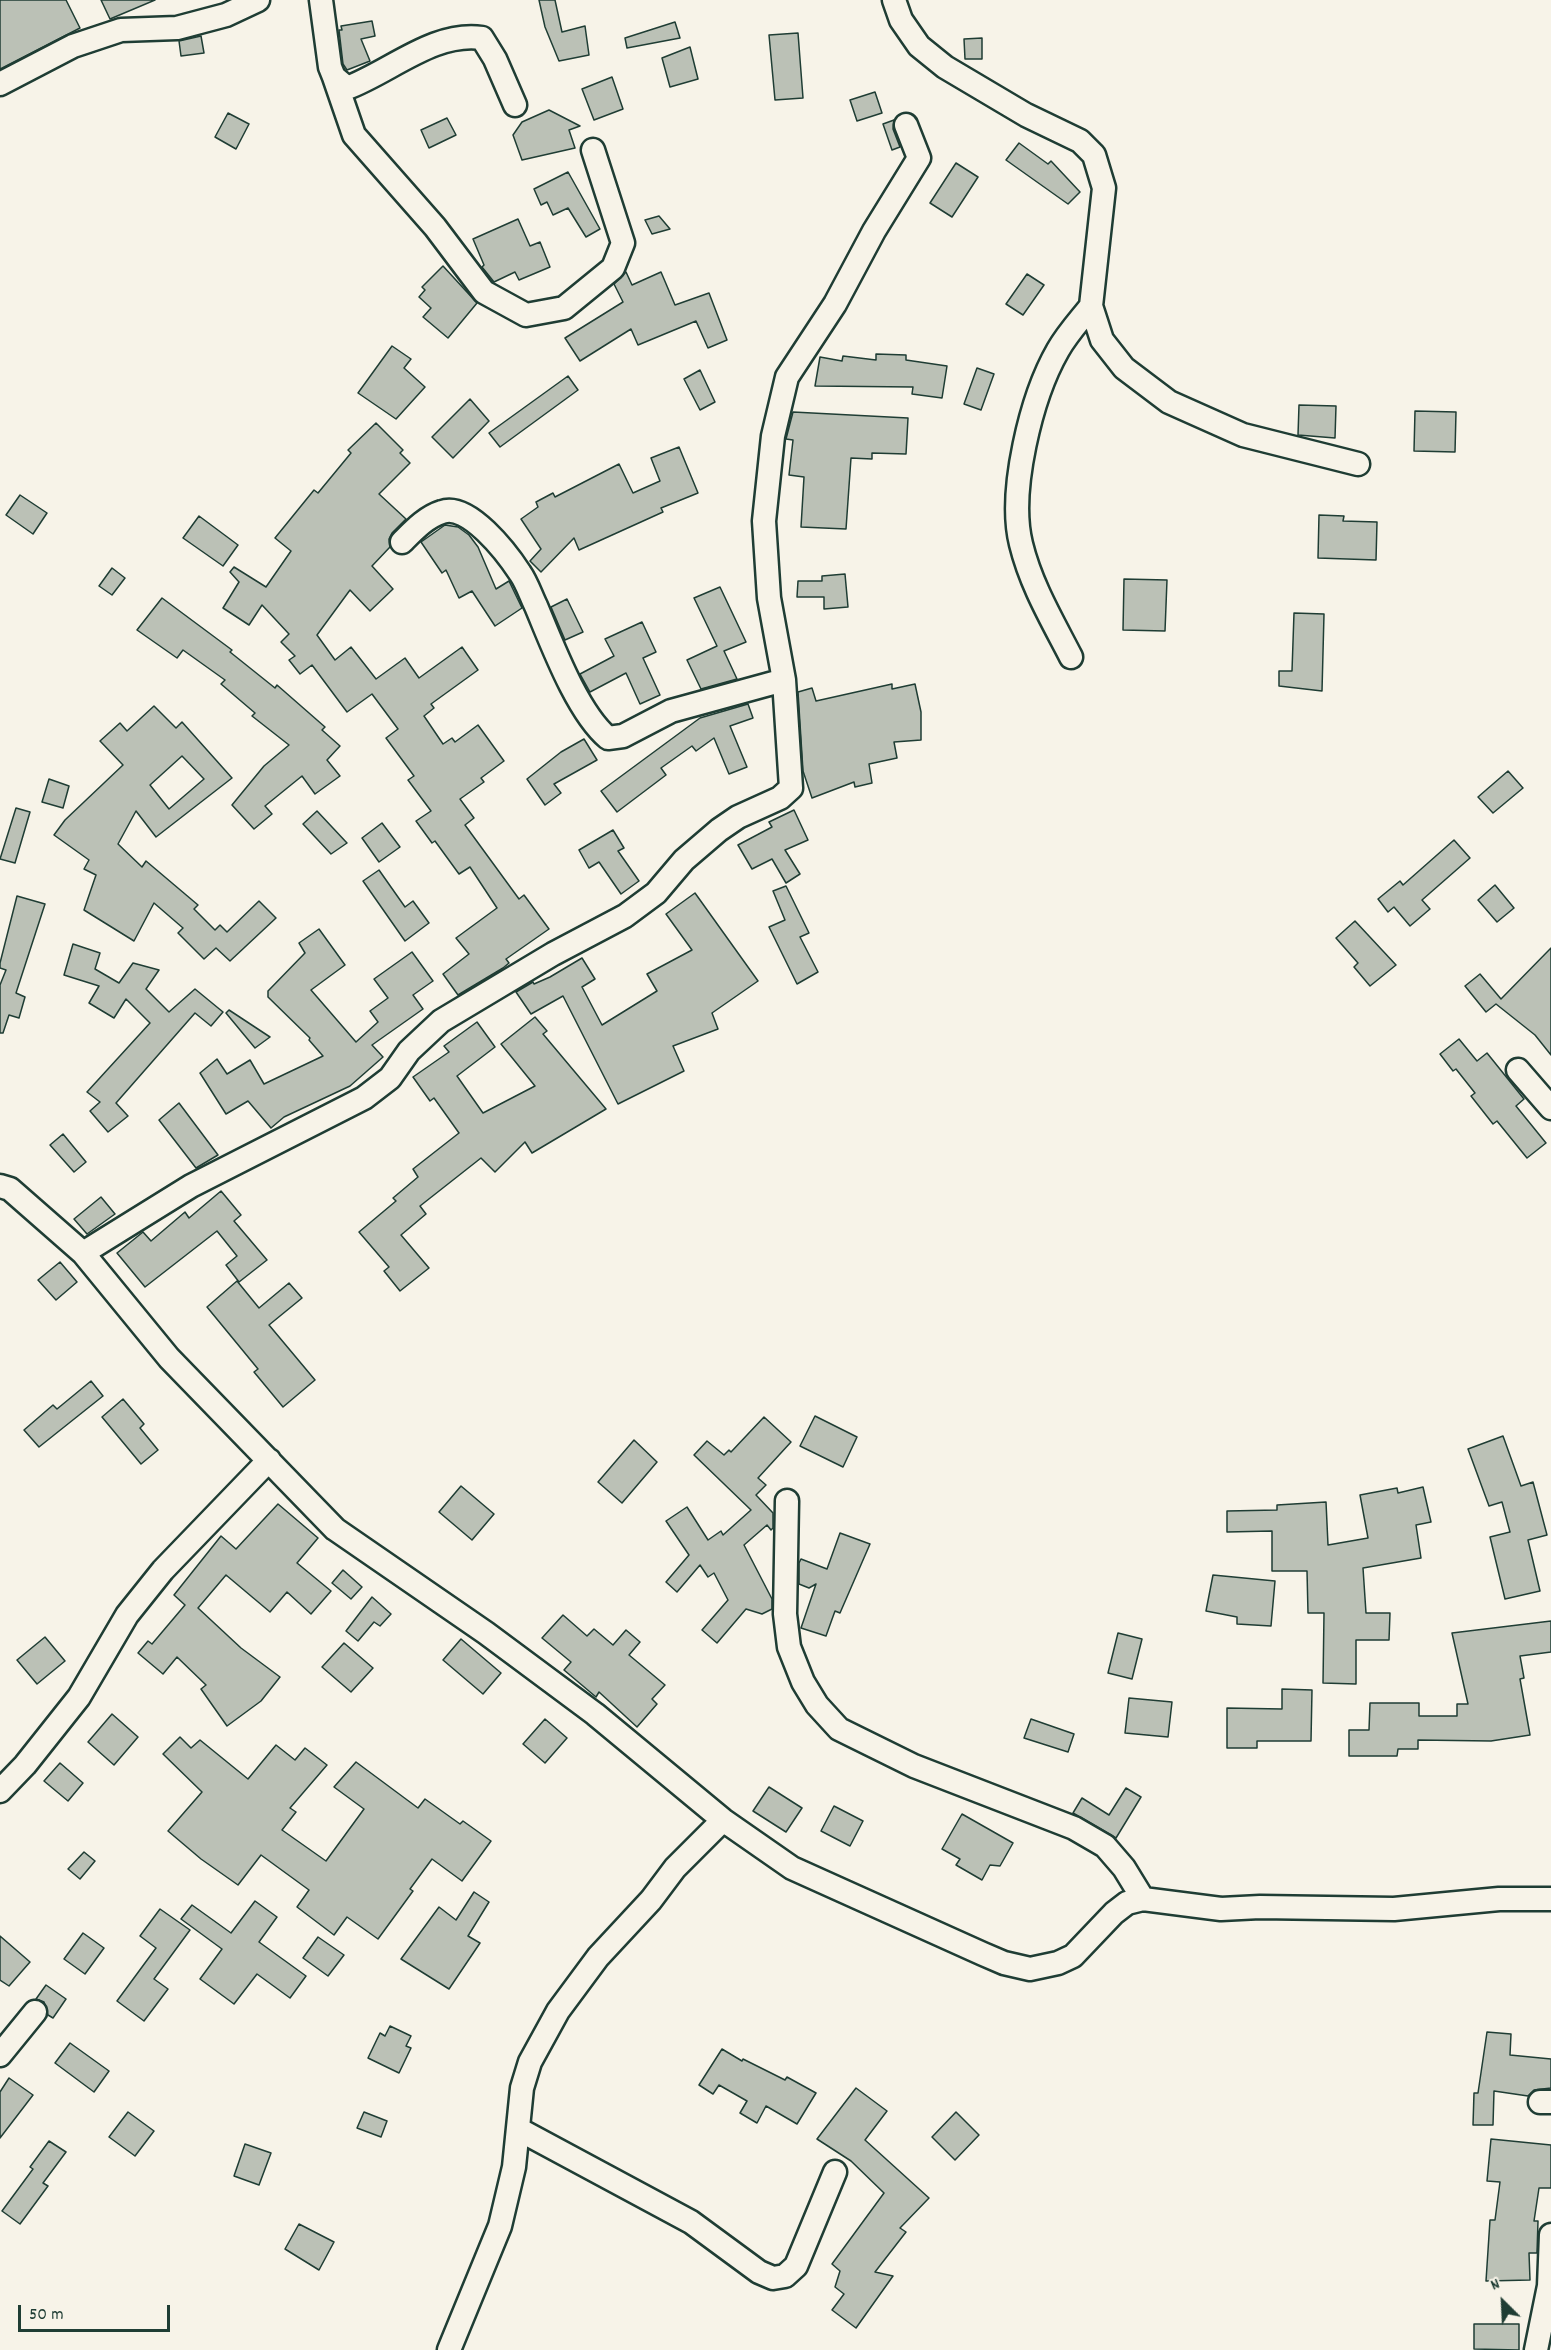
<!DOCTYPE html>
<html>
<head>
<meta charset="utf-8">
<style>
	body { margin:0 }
	#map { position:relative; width:1551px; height:2350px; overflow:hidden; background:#f7f3e8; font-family:Dekko,sans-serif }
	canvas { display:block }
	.north { position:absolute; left:1473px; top:2272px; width:60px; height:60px; -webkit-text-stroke:4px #f7f3e8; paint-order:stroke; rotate:336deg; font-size:16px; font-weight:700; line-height:24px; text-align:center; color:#1f3d34 }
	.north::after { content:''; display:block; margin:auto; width:21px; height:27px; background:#1f3d34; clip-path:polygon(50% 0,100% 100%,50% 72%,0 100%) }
	.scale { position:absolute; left:18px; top:2305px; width:152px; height:27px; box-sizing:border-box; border:3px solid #1f3d34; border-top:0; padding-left:8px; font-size:18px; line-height:21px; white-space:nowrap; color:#1f3d34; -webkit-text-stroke:4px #f7f3e8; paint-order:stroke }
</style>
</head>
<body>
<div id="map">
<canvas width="1551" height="2350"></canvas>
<div class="north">N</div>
<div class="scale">50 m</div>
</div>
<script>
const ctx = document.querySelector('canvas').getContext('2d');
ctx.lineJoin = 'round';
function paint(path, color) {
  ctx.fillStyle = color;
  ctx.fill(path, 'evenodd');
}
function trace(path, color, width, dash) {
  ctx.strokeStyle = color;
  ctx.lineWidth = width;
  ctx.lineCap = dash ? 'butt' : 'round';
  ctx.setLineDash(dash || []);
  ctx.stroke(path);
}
const building = new Path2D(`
	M0,0H66L80,28L0,69Z
	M101,0H155L110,19Z
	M539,0H555L562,32L585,26L589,55L559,61L545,27Z
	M372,21L375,36L361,39L370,61L347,70L343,64L339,30H342L341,26Z
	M675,22L680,38L627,48L625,38Z
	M798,33L803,98L775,100L769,35Z
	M201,36L204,53L181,56L179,41Z
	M982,38V59H965L964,39Z
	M690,47L698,79L670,87L662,58Z
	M612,77L623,109L594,120L582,89Z
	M875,92L882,113L857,121L850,100Z
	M549,110L580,126L569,130L575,148L522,160L513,135L522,122Z
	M228,113L249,124L236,149L215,137Z
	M447,118L456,135L429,148L421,130Z
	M894,120L893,129L900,147L892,150L883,124Z
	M1019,143L1048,164L1051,161L1080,192L1068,204L1006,160Z
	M956,163L978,177L952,217L930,203Z
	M568,172L600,229L586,237L568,208L553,215L547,202L541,205L534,189Z
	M659,216L670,229L652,234L645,220Z
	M518,219L530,246L540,242L550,267L519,280L515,272L494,282L482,267L484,265L473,239Z
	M443,266L477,303L448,338L423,317L431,308L419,297L425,290L422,287Z
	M626,272L632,285L661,272L675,305L709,293L727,340L708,348L696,321L638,345L631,329L580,361L565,338L623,302L614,284Z
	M1027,274L1044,285L1023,315L1006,304Z
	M392,346L411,359L404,368L425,387L396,419L358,393Z
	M876,354L906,355V360L947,366L942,398L912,394L913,387L815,386L820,357L842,361L843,356L876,360Z
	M977,368L994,374L981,410L964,404Z
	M700,370L715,402L700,410L684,379Z
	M568,376L578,390L500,447L489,433Z
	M470,399L489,421L453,458L432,437Z
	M1299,405L1336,406L1335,438L1298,435Z
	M1415,411L1456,412L1455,452L1414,451Z
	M793,412L908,418L906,454L872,453V459L851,458L846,529L801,527L804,477L789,475L793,440L786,439Z
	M376,423L403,450L400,453L410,463L379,494L406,519L392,533L389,539L390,547L372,566L393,589L370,611L350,590L317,635L335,660L351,647L376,679L405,658L419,678L462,647L478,670L431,704L434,708L424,716L443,744L452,738L455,742L478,725L504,761L481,778L484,782L460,799L474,818L465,825L519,899L524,895L549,929L506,959L509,963L503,968L458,995L443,974L469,954L456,938L497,908L470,867L459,874L435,841L432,843L416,821L431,811L408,780L414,776L386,738L398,729L372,694L347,712L312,665L300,674L289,660L295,656L281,642L289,634L262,605L249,625L223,608L239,582L230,572L234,567L266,587L291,551L275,538L314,490L318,493L351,453L348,450Z
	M679,447L698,493L661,508L663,512L579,550L574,538L541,572L530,561L541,549L521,519L538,507L536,502L553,493L555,497L619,464L633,493L660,481L651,458Z
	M20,495L47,513L33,534L6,515Z
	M1319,515L1344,516L1343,521L1377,522L1376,560L1318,558Z
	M199,516L238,545L223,566L183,538Z
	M445,525L458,527L469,535L478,547L496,589L509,581L522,608L495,626L472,591L459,598L446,570L442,573L421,542Z
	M112,568L125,578L112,595L99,586Z
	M845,574L848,607L824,609V597H797L798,581H822V576Z
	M1124,579L1167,580L1165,631L1123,630Z
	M720,587L746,642L724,651L737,679L701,689L687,660L717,646L694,598Z
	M162,598L232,650L230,652L275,688L277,685L325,727L322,730L340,746L327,760L340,776L315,794L302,776L265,806L272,814L254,829L232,805L264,766L289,745L252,716L255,713L221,684L225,680L183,650L177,658L137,630Z
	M567,599L583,632L565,640L551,607Z
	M1294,613L1324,614L1322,691L1279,686V671H1292Z
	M642,622L656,652L643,658L660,695L640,704L626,673L590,692L580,674L614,656L605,639Z
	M892,684V689L915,684L921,712V740L894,742L897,758L869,764L872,783L855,787L854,782L812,798L803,771L798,692L812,688L816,701Z
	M748,704L753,718L730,726L747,767L729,774L714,738L696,751L692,746L661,768L666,775L617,812L601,791L700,718Z
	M154,706L176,728L182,722L232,778L156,837L136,811L118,844L142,867L146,861L198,905L194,909L215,930L220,925L227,932L259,901L276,918L230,961L216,948L204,959L178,933L183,928L154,903L134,941L84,910L96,875L84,869L89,860L54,835L65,820L123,765L100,741L120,723L127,731ZM182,756L204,779L169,809L150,785Z
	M584,739L597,760L554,784L561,793L545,805L527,779L561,752Z
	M1508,771L1523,788L1493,813L1478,797Z
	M49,779L69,786L63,808L42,802Z
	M16,808L30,812L15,863L0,859Z
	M794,810L808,840L785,850L800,874L786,883L772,859L752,869L738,845L772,827L769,822Z
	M317,811L347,843L331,854L303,824Z
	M382,823L400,847L379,862L362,838Z
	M613,830L624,848L618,851L639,881L621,894L599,862L589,868L579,850Z
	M1454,840L1470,858L1422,900L1430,909L1410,926L1394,907L1388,912L1378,899L1400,881L1403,885Z
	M379,870L405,907L413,901L429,923L405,941L363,881Z
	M1495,885L1514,908L1497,922L1478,900Z
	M786,886L809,933L800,937L818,972L797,984L769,927L785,920L773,891Z
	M695,893L758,981L712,1013L718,1029L673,1046L684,1071L618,1104L563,996L531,1014L516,992L533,982L534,984L550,977L582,958L595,979L582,987L602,1025L657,991L647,974L692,950L666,914Z
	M17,896L45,904L16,993L25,997L19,1018L9,1015L3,1033H0V985L6,970L0,968V963Z
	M1355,921L1396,965L1370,986L1354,967L1358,963L1336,938Z
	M319,929L345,965L311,990L356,1042L378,1022L370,1011L388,998L374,979L412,952L433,981L413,995L423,1009L372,1045L383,1057L350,1086L284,1117L271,1128L248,1101L226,1114L200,1073L217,1059L227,1074L250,1060L264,1084L323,1056L309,1040L310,1038L268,997V991L305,953L299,943Z
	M73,944L100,953L95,969L119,983L133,963L159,970L146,989L169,1012L195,989L223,1012L211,1026L195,1013L116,1103L128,1116L108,1132L90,1111L100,1102L87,1092L150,1023L126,999L114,1018L89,1003L99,986L64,975Z
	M1551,948V1055L1535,1035L1496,1004L1486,1012L1465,986L1480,974L1501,999Z
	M229,1010L270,1037L255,1048L226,1013Z
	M535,1017L547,1031L543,1034L606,1109L532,1153L525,1142L495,1172L481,1158L420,1206L426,1214L401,1235L429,1268L400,1291L384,1271L389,1267L359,1232L396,1201L393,1198L418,1177L413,1169L459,1133L434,1098L430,1101L413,1077L449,1052L444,1046L477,1022L495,1047L457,1076L483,1113L535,1086L501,1044Z
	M1459,1039L1477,1061L1487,1053L1524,1099L1516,1106L1546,1143L1527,1158L1497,1121L1493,1124L1471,1096L1475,1093L1456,1069L1453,1071L1440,1054Z
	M179,1103L218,1155L196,1168L159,1120Z
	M63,1134L86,1162L74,1172L50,1145Z
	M221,1191L241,1215L234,1221L267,1260L239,1282L226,1265L237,1256L217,1231L145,1287L117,1253L143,1232L151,1241L185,1212L189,1218Z
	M101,1197L115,1214L87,1234L74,1219Z
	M60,1262L77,1282L56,1300L38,1280Z
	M237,1281L259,1308L289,1283L302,1298L269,1325L315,1380L283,1407L254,1372L258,1369L207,1307Z
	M91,1381L103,1396L39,1447L24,1430L53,1405L57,1409Z
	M123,1399L144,1424L140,1428L158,1450L141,1464L102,1417Z
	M815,1416L857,1437L843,1467L800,1446Z
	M764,1417L791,1442L758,1478L766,1485L756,1495L773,1513V1528L771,1530L767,1525L744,1545L772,1599V1609L762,1614L746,1609L717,1643L702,1630L728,1600L714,1573L708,1577L700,1565L677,1592L666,1582L689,1555L666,1521L687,1507L708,1540L721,1531L723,1535L751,1510L694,1455L707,1441L724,1455L729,1450L731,1452Z
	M1503,1436L1521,1486L1533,1482L1547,1535L1528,1540L1540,1591L1505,1599L1490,1537L1510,1532L1502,1502L1489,1506L1468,1449Z
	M634,1440L657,1462L622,1503L598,1482Z
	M461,1486L494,1514L472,1540L439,1512Z
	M1423,1487L1431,1522L1416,1525L1421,1558L1363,1568L1366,1613H1390L1389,1640H1356V1684L1323,1683L1324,1613H1308L1307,1571H1272V1531L1227,1532V1511L1277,1510V1505L1326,1502L1328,1545L1368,1538L1360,1495L1397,1488L1398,1493Z
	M278,1504L318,1538L297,1563L331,1591L311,1614L287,1592L270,1612L226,1575L198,1608L241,1648L280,1677L261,1701L227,1726L201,1689L206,1685L177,1657L163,1674L138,1653L148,1641L152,1644L185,1605L174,1595L221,1536L236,1549Z
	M840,1533L870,1544L840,1613L835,1611L826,1636L801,1628L816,1584L809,1588L799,1584V1563L801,1559L827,1569Z
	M343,1570L362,1587L351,1599L332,1583Z
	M1213,1575L1275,1581L1271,1626L1237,1624V1617L1206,1611Z
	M372,1597L391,1614L380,1626L374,1622L358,1641L346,1631Z
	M563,1615L587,1636L594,1629L613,1645L626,1630L640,1642L629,1655L665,1685L652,1699L657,1704L637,1727L599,1692L596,1697L564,1670L571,1662L542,1638Z
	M1551,1621V1652L1520,1656L1524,1678L1520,1679L1530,1735L1491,1741L1418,1740V1749H1398L1397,1756H1349V1730H1369L1370,1703H1419V1716H1457V1704H1468L1452,1633Z
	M1118,1633L1142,1639L1132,1679L1108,1673Z
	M45,1637L65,1661L37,1684L17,1660Z
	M461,1639L501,1673L483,1694L443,1660Z
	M344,1643L373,1668L351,1692L322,1667Z
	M1282,1689L1312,1690L1311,1741H1257V1748H1227V1708L1282,1709Z
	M1129,1698L1172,1702L1168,1737L1125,1733Z
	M112,1714L138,1737L114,1765L88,1742Z
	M545,1719L567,1738L545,1763L523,1744Z
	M1031,1719L1074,1734L1068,1752L1024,1738Z
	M180,1737L191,1748L200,1740L248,1779L276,1745L295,1760L305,1748L327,1765L290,1808L296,1812L282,1830L326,1861L364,1809L334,1787L356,1762L418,1808L425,1799L460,1824L463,1821L491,1841L462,1881L432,1859L410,1889L413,1891L378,1939L347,1917L334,1935L297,1907L309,1890L261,1855L238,1885L201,1859L168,1831L202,1792L163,1754Z
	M60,1763L83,1783L68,1801L44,1781Z
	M769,1787L802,1808L786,1832L753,1811Z
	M1126,1788L1141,1797L1116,1838L1073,1813L1082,1798L1109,1815Z
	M834,1806L863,1821L850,1846L821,1831Z
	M962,1814L1013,1843L1000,1866L990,1865L982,1880L956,1865L960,1859L942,1849Z
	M84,1852L95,1861L80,1879L68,1869Z
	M474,1892L489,1902L468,1936L480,1943L449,1989L401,1959L439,1907L456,1920Z
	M255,1901L277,1917L259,1942L306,1976L290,1998L257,1974L234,2004L200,1979L222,1949L181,1919L192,1905L231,1933Z
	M160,1909L190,1930L154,1979L168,1989L144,2021L117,2001L156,1948L140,1936Z
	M83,1933L104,1948L85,1974L64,1959Z
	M0,1936L30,1962L9,1986L0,1980Z
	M318,1937L344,1955L328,1976L303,1958Z
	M46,1985L66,1999L53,2018L48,2015L44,2002L36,1999Z
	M390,2026L411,2036L406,2046L411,2048L399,2073L368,2058L380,2033L385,2036Z
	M1487,2032L1511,2034L1510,2055L1551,2059V2088L1534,2090L1528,2096L1494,2091L1493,2125H1473L1474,2093H1478Z
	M70,2043L109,2071L94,2092L55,2063Z
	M722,2049L742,2061L743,2059L785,2080L787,2077L816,2093L797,2124L766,2106L757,2123L740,2113L747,2101L719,2085L713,2094L699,2085Z
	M9,2078L33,2095L0,2138V2092Z
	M856,2088L887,2111L865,2140L929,2198L900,2228L906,2232L875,2272L893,2276L856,2328L832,2310L844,2294L835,2287L840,2271L832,2264L884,2193L851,2161L817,2139Z
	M128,2112L154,2131L135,2156L109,2137Z
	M364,2112L387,2121L381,2137L357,2128Z
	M956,2112L979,2135L955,2160L932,2137Z
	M1491,2139L1551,2145V2188H1539L1534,2221H1538L1537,2253H1529L1530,2280L1486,2281L1490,2220H1495L1500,2182L1487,2181Z
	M49,2141L66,2152L43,2183L48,2186L20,2224L2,2211L33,2169L30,2167Z
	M245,2144L271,2153L259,2185L234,2176Z
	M299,2224L334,2242L319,2270L285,2249Z
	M1474,2324H1519V2350L1474,2349Z`);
paint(building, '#bbc1b6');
trace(building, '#1f3d34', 1.5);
const street = new Path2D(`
	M321,0L330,67L334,77L347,88C390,72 434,31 482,38L495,59L515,105
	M894,0L901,20L919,46L945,67L1026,115L1080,141L1094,155L1104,188L1091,306L1102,340L1124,368L1169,402L1243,435L1358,464
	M334,77L354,135L435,227L484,292L526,315L564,308L613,268L623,243L593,150
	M0,84L73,46L121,30L177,28L226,15L258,0
	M402,542C414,530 426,517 442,512C468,502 507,553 520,573C527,583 531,596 536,606C552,644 577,712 608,738L623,736L671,711L784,680
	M1071,657C1052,620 1031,585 1021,544C1008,492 1031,397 1058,350C1067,334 1080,320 1091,306
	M1518,1070L1551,1108
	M0,1186L10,1189L83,1253L169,1358L335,1529L486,1633L595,1714L723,1820L792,1868L983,1954L1004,1963L1030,1969L1058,1963L1073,1956L1114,1913L1127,1903L1143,1899L1221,1909L1260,1907L1394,1909L1499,1899H1551
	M83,1253L191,1186L364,1098L390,1078L409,1051L441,1021L553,954L625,916L656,893L684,860L719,830L738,817L780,798L791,788L784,680L769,598L764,521L773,436L787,377L835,304L874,231L919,158L906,125
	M787,1501L785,1614L789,1647L803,1682L817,1705L839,1729L914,1766L1074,1828L1105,1846L1124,1868L1143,1899
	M0,1791L25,1765L79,1697L127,1615L163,1570L269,1460
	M0,2055L35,2012
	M1540,2102H1551
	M518,2129L691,2222L759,2272L773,2278L785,2276L796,2266L835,2172
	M449,2350L500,2226L514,2167L522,2088L530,2062L558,2011L598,1957L651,1900L675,1868L723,1820
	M1536,2350L1549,2286L1551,2235`);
trace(street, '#1f3d34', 27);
trace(street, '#f7f3e8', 22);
</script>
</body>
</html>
